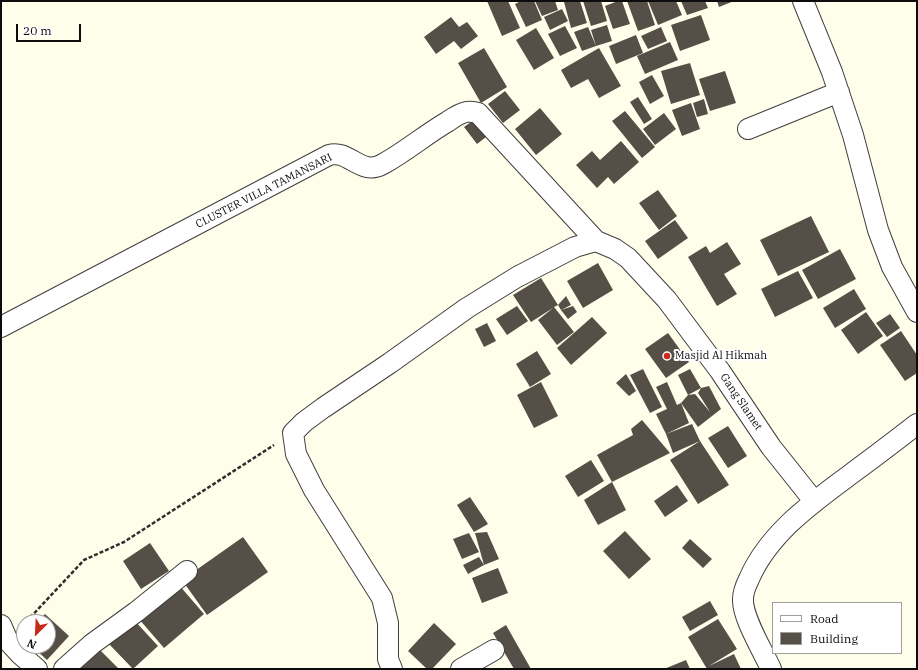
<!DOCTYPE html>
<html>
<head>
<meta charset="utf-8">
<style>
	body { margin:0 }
	#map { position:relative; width:918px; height:670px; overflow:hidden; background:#fffeeb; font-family:"IBM Plex Serif",serif }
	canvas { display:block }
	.frame { position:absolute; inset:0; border:2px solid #0c0c0c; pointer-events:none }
	.legend { position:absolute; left:772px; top:602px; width:130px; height:52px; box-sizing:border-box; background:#fff; border:1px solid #9e9e9e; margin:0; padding:5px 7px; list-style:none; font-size:12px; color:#0c0c0c }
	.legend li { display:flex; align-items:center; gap:8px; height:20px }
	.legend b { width:20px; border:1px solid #9e9e9e }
	.north { position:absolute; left:16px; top:614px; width:40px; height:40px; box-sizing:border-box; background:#fff; border:1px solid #9e9e9e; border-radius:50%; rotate:204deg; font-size:11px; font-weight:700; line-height:16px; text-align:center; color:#0c0c0c }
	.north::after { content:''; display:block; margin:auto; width:14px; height:18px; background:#c72a19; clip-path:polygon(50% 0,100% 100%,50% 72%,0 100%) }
	.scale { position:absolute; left:16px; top:24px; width:65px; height:18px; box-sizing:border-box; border:2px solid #0c0c0c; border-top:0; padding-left:5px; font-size:12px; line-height:14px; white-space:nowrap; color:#0c0c0c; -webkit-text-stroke:3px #fff; paint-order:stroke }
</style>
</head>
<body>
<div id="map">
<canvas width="918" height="670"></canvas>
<div class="frame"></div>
<ul class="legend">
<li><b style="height:5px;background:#fff"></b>Road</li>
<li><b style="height:11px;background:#564f47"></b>Building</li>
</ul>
<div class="north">N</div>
<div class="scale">20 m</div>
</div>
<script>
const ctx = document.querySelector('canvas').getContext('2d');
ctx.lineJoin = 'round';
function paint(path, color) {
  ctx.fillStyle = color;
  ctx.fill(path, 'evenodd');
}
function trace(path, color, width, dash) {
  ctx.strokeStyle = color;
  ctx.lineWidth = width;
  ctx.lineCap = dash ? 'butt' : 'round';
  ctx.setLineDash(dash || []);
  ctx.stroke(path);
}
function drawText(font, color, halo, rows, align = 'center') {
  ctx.font = font + ' "IBM Plex Serif",serif';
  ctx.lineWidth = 4;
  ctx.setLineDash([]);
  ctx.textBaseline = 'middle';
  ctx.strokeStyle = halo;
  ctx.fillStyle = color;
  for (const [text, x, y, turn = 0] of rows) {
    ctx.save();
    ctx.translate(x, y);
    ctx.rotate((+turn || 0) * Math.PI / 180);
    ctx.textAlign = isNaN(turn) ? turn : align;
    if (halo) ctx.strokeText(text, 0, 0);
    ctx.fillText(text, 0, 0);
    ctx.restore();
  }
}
paint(new Path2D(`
	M487,1H508L520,28L502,36Z
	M521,1H534L542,20L526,27L515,4Z
	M535,1H555L558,10L542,16Z
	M568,1H580L587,23L571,28L564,2Z
	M583,1H601L607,21L591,26Z
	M618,1H622L630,24L613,29L605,6Z
	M627,1H647L655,25L638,31Z
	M648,1H676L682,15L658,25Z
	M681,1H705L708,8L687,15Z
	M717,1H734L719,7Z
	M562,9L568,21L550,30L544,17Z
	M701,15L710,40L680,51L671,25Z
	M451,17L459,27L467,22L478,36L461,49L454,41L436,54L424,37Z
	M607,25L612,41L596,46L591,30Z
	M565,26L577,48L560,56L548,34Z
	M588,27L596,46L582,51L574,32Z
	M661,27L667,41L648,49L641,36Z
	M536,28L554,58L534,70L516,40Z
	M636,35L643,53L616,64L609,46Z
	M670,42L678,60L645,74L637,56Z
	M484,48L507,87L481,103L458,63Z
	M599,48L621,86L599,98L588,79L571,88L561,70Z
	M690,63L700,95L671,104L661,71Z
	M725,71L736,103L710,111L699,79Z
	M652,75L664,96L650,104L639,82Z
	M505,91L520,110L503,123L488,104Z
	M638,97L652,119L644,124L630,102Z
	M704,99L708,114L697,117L693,103Z
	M691,103L700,129L682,136L672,110Z
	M540,108L562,134L536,155L515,129Z
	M625,111L655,147L642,158L612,121Z
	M664,113L676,129L655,145L643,129Z
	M478,117L490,134L477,144L464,127Z
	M621,141L639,162L614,184L608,177L597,188L576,165L592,151L600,160Z
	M658,190L677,216L659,230L639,203Z
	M811,216L829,252L778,276L760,240Z
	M675,220L688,238L658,259L645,241Z
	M727,242L741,264L724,274L737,294L717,306L688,257L706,246L710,253Z
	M840,249L856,279L818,299L802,270Z
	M598,263L613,290L583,308L567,281Z
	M798,271L813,298L775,317L761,289Z
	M541,278L558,305L554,307L574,332L557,345L538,320L553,308L531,322L513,295Z
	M854,289L866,309L835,328L823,308Z
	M566,296L571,305L561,310L573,306L577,312L568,319L561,310L558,305Z
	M517,306L528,321L507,335L496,319Z
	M866,312L883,336L858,354L841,330Z
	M890,314L900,328L887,337L876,323Z
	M592,317L607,333L571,365L557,348Z
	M487,323L496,341L484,347L475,329Z
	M901,331L917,355V373L905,381L880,345Z
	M668,333L689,362L666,378L645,349Z
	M537,351L551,374L530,387L516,364Z
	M643,369L662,407L650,413L630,375Z
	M690,369L701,388L709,386L721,409L698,427L681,403L689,423L666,434L656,414L667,409L656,387L667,382L677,405L681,403L688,395L678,375ZM701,388L698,393L710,412L695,394L688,395Z
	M626,374L636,391L629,396L616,383Z
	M541,382L558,416L534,428L517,395Z
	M642,420L670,453L612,482L597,455L633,435L631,429Z
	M692,424L700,441L729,485L698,504L670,460L700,441L673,453L666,434Z
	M728,426L747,456L728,468L708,438Z
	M591,460L604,481L578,497L565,476Z
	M612,482L626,510L598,525L584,500Z
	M677,485L688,501L665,517L654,501Z
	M470,497L488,524L474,532L457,505Z
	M625,531L651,559L629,579L603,551Z
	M487,532L499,559L484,565L475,533Z
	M469,533L479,552L462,559L453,539Z
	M243,537L268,572L207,615L182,580Z
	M690,539L712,559L703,568L682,548Z
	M150,543L169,571L141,589L123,561Z
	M479,557L484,565L468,574L463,565Z
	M498,568L508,593L482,603L472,578Z
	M179,585L204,614L164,648L139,619Z
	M710,601L718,615L690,631L682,617Z
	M45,614L69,636L47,660L32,646H48V622H37Z
	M718,619L737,649L709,666L734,654L741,669H707L688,637Z
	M134,620L158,646L133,669L109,644Z
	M434,623L456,644L432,669H427L408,651Z
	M506,625L531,669H514L493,633Z
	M99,649L119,669H78Z
	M686,660L690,669H664Z`), '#564f47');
const minor = new Path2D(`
	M803,1L832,72L853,135L878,230L892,267L917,312
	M748,129L839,92
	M1,327L329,155C349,149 361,177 383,164C405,152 425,135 447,122C453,118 460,113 466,112C471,111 474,112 478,113L596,241L615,249L628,258L667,300L720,371L771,447L814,501
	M1,625L8,641L20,654L37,669
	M64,669L92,644L136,612L187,571
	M392,669L388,659V623L382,598L314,490L296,454L293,433L304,422L323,408L390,363L467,308L517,277L575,247L596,241
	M461,669L494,650
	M771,669C763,651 742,617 743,599C743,592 746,585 749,579C768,535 809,505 847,477C870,460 894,442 917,424`);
trace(minor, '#3f3f3f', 22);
trace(new Path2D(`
	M26,622L84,560L124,542L274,445`), '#2e2e2e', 2.5, [4, 2]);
trace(minor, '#fff', 20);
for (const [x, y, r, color] of [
	[667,356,4,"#c72a19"]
]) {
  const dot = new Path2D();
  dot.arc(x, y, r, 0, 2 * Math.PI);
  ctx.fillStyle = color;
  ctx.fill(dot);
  trace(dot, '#fff', 1.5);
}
drawText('11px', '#0c0c0c', '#fff', [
	["CLUSTER VILLA TAMANSARI",264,191,-27],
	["Gang Slamet",741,402,56]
]);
drawText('11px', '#0c0c0c', '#fff', [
	["Masjid Al Hikmah",675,356]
], 'left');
</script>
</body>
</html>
